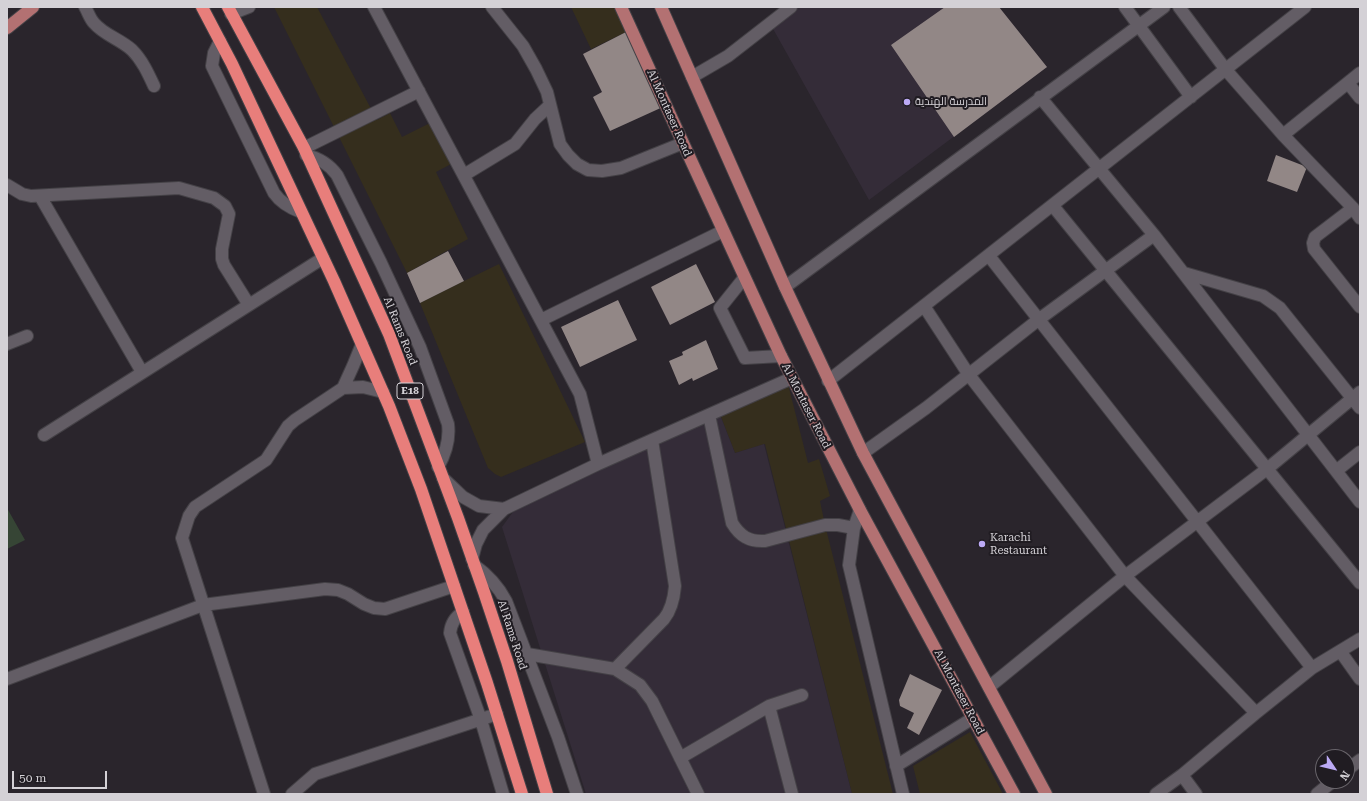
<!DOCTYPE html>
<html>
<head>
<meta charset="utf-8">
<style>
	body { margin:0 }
	#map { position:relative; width:1367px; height:801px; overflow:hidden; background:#2a252c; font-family:"Roboto Serif",serif }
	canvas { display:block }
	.frame { position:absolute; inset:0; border:8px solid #d4d1d6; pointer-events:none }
	.north { position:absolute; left:1315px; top:749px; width:40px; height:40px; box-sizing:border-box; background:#201c22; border:1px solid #68646a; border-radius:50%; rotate:125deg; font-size:11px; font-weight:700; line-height:16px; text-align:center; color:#d4d1d6 }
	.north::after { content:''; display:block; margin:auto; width:14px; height:18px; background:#bcaaf5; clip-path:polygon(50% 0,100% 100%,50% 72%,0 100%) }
	.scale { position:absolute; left:12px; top:771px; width:95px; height:18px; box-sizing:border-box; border:2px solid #d4d1d6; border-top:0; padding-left:5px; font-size:12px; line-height:14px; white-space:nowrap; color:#d4d1d6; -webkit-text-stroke:3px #201c22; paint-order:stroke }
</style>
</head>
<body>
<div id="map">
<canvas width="1367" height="801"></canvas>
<div class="frame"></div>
<div class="north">N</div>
<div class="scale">50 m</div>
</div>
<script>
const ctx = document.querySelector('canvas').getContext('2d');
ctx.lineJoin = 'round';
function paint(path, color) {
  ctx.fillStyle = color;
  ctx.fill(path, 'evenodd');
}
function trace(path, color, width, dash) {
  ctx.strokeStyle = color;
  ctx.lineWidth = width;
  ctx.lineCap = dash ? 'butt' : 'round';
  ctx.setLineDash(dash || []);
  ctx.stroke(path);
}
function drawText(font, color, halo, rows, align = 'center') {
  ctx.font = font + ' "Roboto Serif",Cairo,serif';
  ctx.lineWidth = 4;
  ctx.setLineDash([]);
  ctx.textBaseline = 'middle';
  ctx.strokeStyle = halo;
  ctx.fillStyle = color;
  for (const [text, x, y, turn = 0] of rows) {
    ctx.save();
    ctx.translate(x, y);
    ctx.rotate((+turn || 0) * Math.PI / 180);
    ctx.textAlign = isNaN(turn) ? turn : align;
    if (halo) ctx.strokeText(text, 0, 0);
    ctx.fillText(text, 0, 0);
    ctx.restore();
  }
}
paint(new Path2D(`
	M274,7H317L377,120L390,113L402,137L432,122L453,163L436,172L468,239L407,273Z
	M571,7H615L626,32L591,49Z
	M499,264L585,442L501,477L495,474L488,468L420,303L464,281Z
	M788,384L808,463L819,459L830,496L820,501L825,525L893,794H852L765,444L735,453L719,412Z
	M970,732L1003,794H920L913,766Z`), '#352e1d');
paint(new Path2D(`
	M799,7H999L1047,67L869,200L772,27Z
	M719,412L735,453L764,444L852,794H586L502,527L518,505Z`), '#342c38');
paint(new Path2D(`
	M7,508L25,540L7,549Z`), '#364535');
paint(new Path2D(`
	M945,7H999L1047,67L954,137L891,45Z
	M626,32L665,106L610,131L593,97L602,92L583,54Z
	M1276,155L1307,167L1297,192L1267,181Z
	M448,251L464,281L420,303L407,273Z
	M696,264L715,302L670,325L651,287Z
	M618,300L637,340L580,367L561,327Z
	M706,340L718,369L693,381L692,378L679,385L669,361L683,355L682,352Z
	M910,674L942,690L919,735L907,728L914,713L900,706L899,700Z`), '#928786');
const minor = new Path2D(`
	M85,7C88,12 90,19 94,23C104,35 120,39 132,50C142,60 148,73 154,86
	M374,7L580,394L598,464
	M492,7L523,46L536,69L547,92L560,144L568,155L577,164L588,170L602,171L621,168L683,143
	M1125,7L1191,97
	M1179,7L1226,70L1283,135L1353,208L1360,218
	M231,14L249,7
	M220,41L214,53L212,66L274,193C281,203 290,208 301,212
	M692,77L728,56L791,7
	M1348,83L1360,98
	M1040,97L1154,235L1360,502
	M1283,135L1360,73
	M304,148L419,91
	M306,155C319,158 329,164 337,175L381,263L420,347L448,424C450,440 446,453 438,467
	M464,175L515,144L535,119L550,105
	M7,185L22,194L31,196L179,188L214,198L225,206L229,214L222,249V259L224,265L249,305
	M40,196L142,372
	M1053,206L1360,583
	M1353,208L1315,237L1313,243L1314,249L1360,307
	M989,256L1312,668
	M1184,273L1263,296L1280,308L1360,408
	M744,278L720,308L745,358L781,356
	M785,287L1164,7
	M924,306L969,375L1125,576L1256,713
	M541,320L723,231
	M7,344L27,336
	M828,381L1305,7
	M343,388L363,387L383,392
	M709,415L732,523C740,536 749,542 765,541L825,525H838L854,528
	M44,435L323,258
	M863,453L926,408L1038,320L1154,235
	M1336,471L1360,452
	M443,478L463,497L479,506L504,509
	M860,510L854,528L849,565L903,794
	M472,559L476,544L483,530L504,509L598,464L792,378
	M474,565C488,575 498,586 506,601L558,737L577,794
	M463,612C455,617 451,623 450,633L481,720L503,794
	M1340,651L1360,679
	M527,654L615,669L640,685L652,701L698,794
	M615,669L664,619C672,609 674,598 675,586L652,440
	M7,679L203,605L325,589L338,590L348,594L364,604L374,608L385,609L454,586
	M989,687L1125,576L1267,469L1360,392
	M769,706L792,794
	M680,758L769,706L802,695
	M896,766L973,718
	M1347,770L1360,760
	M1182,775L1196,794
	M264,794L182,538L189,516L195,507L266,460L288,426L295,420L343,388L353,366L362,344
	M292,794L315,774L497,714
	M1156,794L1182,775L1256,713L1312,668L1360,639
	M1317,794L1333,781`);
const major = new Path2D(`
	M621,7L683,143L781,356L860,510L1014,794
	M661,7L785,287L863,453L1046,794
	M7,28L33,7`);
const highway = new Path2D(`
	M202,7L232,64L334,281L389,406L421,489L487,683L522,794
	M228,7L304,148L389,334L458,518L484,592L507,661L547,794`);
trace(minor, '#444146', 14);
trace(major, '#444146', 14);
trace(highway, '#444146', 14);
trace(minor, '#635d65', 12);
trace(major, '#b37172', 12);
trace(highway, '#e87e7b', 12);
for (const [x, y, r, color] of [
	[907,102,4,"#bcaaf5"],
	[982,544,4,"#bcaaf5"]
]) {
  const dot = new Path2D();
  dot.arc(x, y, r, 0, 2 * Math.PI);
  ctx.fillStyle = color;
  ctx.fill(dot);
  trace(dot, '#201c22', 1.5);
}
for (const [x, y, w] of [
	[410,391,26]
]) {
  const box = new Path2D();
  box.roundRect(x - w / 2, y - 8, w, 16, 3);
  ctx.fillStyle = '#201c22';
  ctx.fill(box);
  trace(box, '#d4d1d6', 1);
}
drawText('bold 10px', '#d4d1d6', null, [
	["E18",410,391]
]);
drawText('11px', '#d4d1d6', '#201c22', [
	["المدرسة الهندية",915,102],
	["Karachi",990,538],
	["Restaurant",990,551]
], 'left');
drawText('11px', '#d4d1d6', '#201c22', [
	["Al Montaser Road",669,113,66],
	["Al Rams Road",400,331,68],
	["Al Montaser Road",806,406,63],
	["Al Rams Road",512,635,72],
	["Al Montaser Road",959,692,62]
]);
</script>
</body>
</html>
